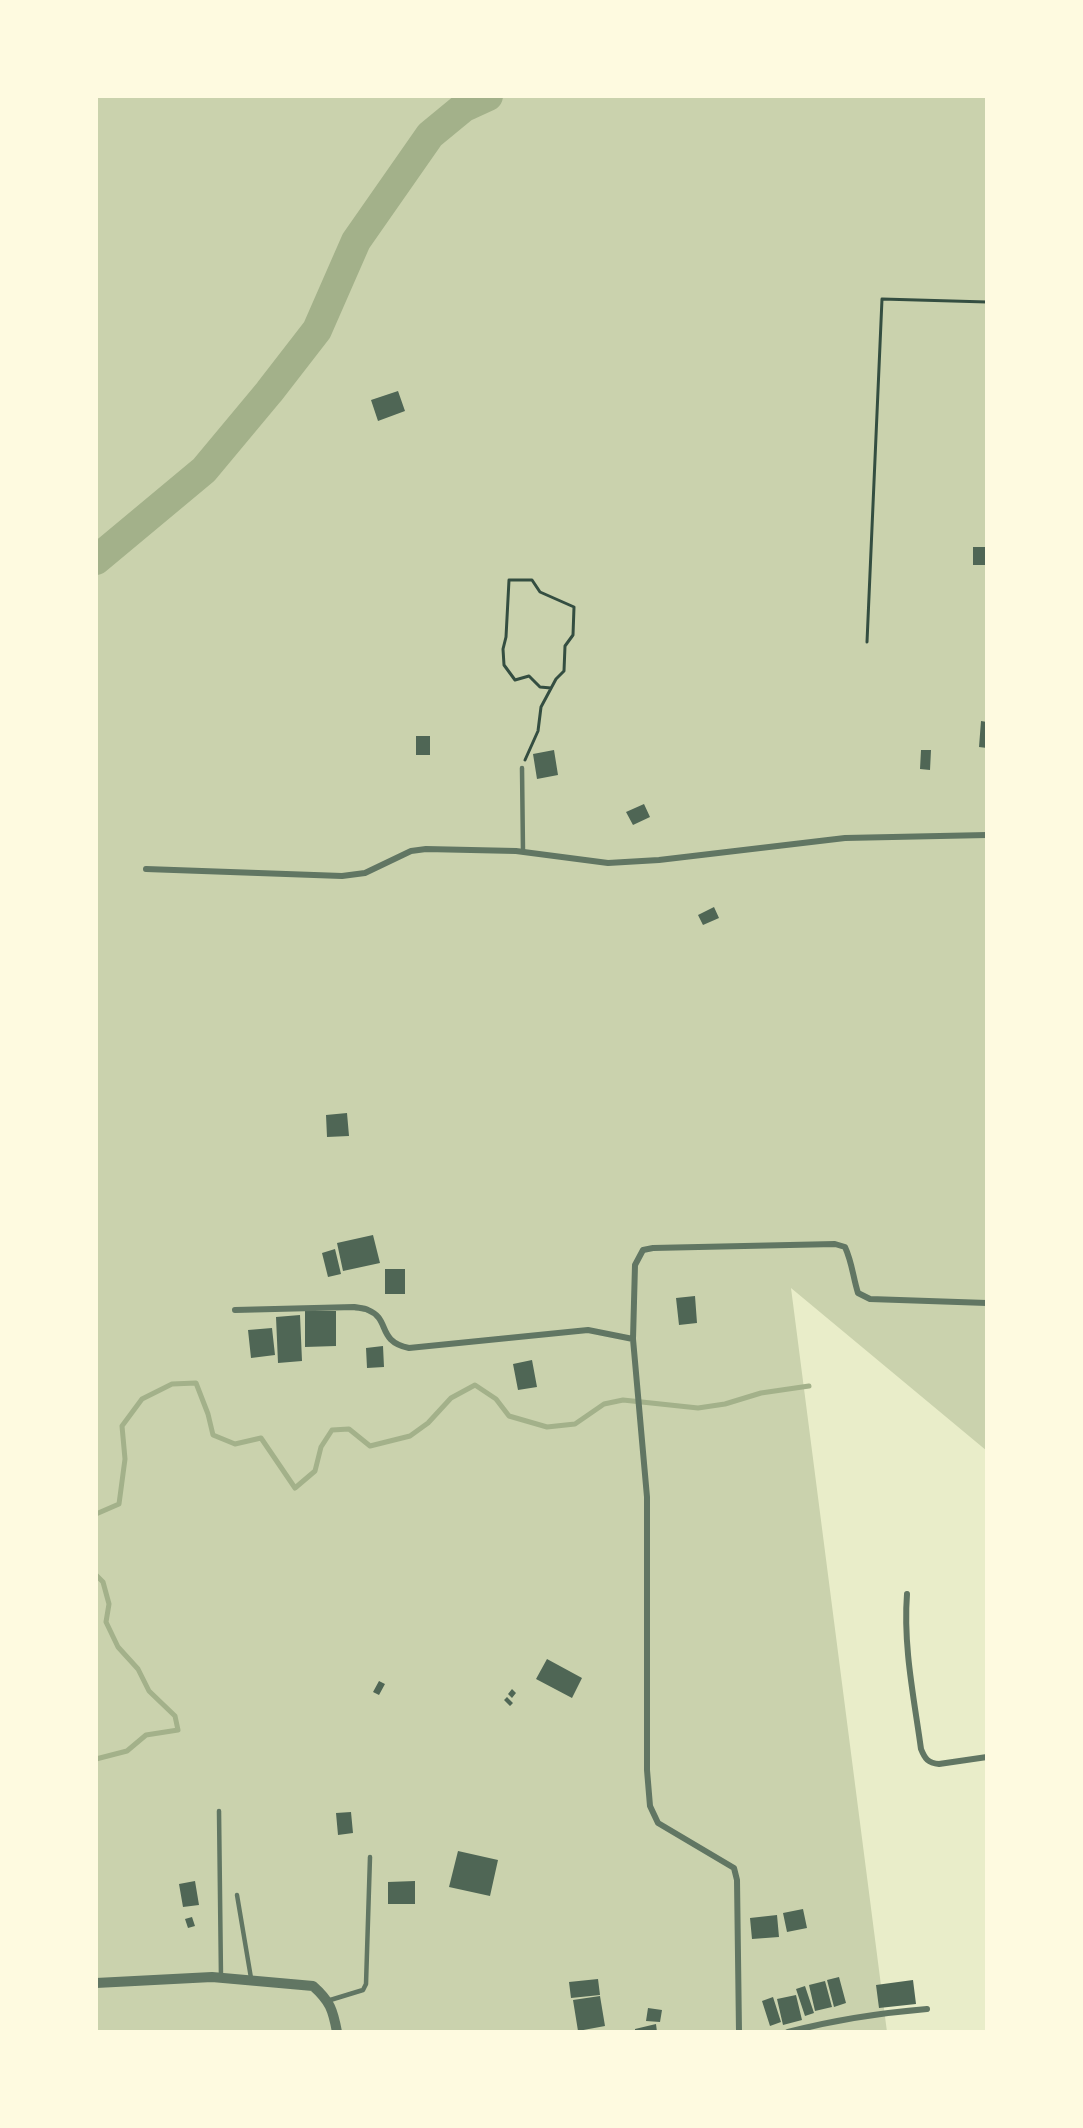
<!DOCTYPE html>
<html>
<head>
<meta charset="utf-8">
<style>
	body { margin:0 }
	#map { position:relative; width:1083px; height:2128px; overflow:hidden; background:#e9edc9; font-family:"Archivo Narrow",sans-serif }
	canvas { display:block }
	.frame { position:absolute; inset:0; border:98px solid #fefae0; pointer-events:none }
</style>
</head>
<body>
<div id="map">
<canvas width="1083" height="2128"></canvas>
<div class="frame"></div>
</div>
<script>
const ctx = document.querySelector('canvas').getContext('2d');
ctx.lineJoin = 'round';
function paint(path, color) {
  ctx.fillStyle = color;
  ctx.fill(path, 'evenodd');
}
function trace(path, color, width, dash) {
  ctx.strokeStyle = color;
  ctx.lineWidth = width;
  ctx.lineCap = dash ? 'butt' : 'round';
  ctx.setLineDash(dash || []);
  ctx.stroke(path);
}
paint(new Path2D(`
	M96,96H987V1451L791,1288L887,2032H96Z`), '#cad2ad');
trace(new Path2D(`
	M96,1514L119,1504L125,1459L122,1426L142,1399L172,1384L196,1383L208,1414L213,1435L235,1444L261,1438L295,1488L315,1471L321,1447L332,1430L349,1429L370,1446L410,1436L428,1423L451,1398L475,1385L496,1399L509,1416L547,1427L575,1424L604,1404L623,1400L698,1408L725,1404L761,1393L809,1386
	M96,1575L103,1582L109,1604L106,1622L118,1647L138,1669L149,1691L175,1716L178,1730L146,1735L127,1751L96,1759`), '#a3b18a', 5);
trace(new Path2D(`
	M96,560L204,470L269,392L317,330L356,241L430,135L464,107L488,96`), '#a3b18a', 30);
paint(new Path2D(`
	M398,391L405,411L378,421L371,400Z
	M973,547H987V565H973Z
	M981,721L987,722V748L979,747Z
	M416,736H430V755H416Z
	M554,750L558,775L537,779L533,754Z
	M921,750H931L930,770L920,769Z
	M644,804L650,817L633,825L626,812Z
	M714,907L719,918L703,925L698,915Z
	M347,1113L349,1136L327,1137L326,1115Z
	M373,1235L380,1263L343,1271L337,1243Z
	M335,1249L341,1274L328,1277L322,1253Z
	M385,1269H405V1294H385Z
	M695,1296L697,1323L679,1325L676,1298Z
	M305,1311H336V1346L305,1347Z
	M300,1315L302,1361L278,1363L276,1317Z
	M272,1328L275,1355L251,1358L248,1330Z
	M383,1346L384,1367L367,1368L366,1348Z
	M532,1360L537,1387L518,1390L513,1364Z
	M547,1659L582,1678L572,1698L536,1679Z
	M379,1681L385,1684L379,1695L373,1692Z
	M512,1689L516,1693L512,1698L508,1694Z
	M507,1697L513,1703L510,1706L504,1700Z
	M351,1812L353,1833L338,1835L336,1813Z
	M458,1851L498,1860L490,1896L449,1887Z
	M195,1881L199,1905L183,1907L179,1884Z
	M415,1881V1904H388V1882Z
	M803,1909L807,1928L787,1932L783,1913Z
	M777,1915L779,1937L752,1939L750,1918Z
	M192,1917L195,1926L188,1928L185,1919Z
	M839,1977L846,2003L834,2007L827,1980Z
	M598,1979L600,1995L571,1998L569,1982Z
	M913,1980L916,2004L879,2008L876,1985Z
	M825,1981L832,2007L815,2011L809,1985Z
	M805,1986L814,2013L805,2016L796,1989Z
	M796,1995L802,2020L783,2025L777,1999Z
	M600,1996L605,2026L578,2031L573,2000Z
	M773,1997L781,2022L770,2026L762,2001Z
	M648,2008L662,2010L660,2022L646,2021Z
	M656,2024L657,2032H635V2029Z`), '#4f6655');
trace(new Path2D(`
	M867,642L882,299L987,302
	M525,760L538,731L541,707L556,679L564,671L565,646L573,635L574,607L540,592L532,580H509L506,637L503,649L504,665L515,680L529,676L540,687L551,688`), '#344e41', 3);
trace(new Path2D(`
	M522,768L523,852
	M219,1811L221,1978
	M237,1895L251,1978
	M327,2001L363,1990L366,1984L370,1857`), '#617663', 4.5);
trace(new Path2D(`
	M146,869L342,876L365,873L411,851L426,849L516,851L608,863L659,860L845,838L987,835
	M235,1310L354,1307C358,1308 364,1308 368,1310C391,1319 376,1341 409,1348L588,1330L633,1339
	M907,1594C903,1646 914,1698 921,1749C925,1759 928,1763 939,1764L987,1757
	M739,2032L737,1880L734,1868L658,1823L650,1806L647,1770V1497L633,1339L635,1265L643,1250L653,1248L835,1244L845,1247C852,1262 853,1277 858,1293L870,1299L987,1303
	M788,2032C834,2020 879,2013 927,2009`), '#617663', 6);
trace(new Path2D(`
	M96,1983L212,1977L313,1986C330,2001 333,2010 337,2032`), '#617663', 10);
</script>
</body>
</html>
